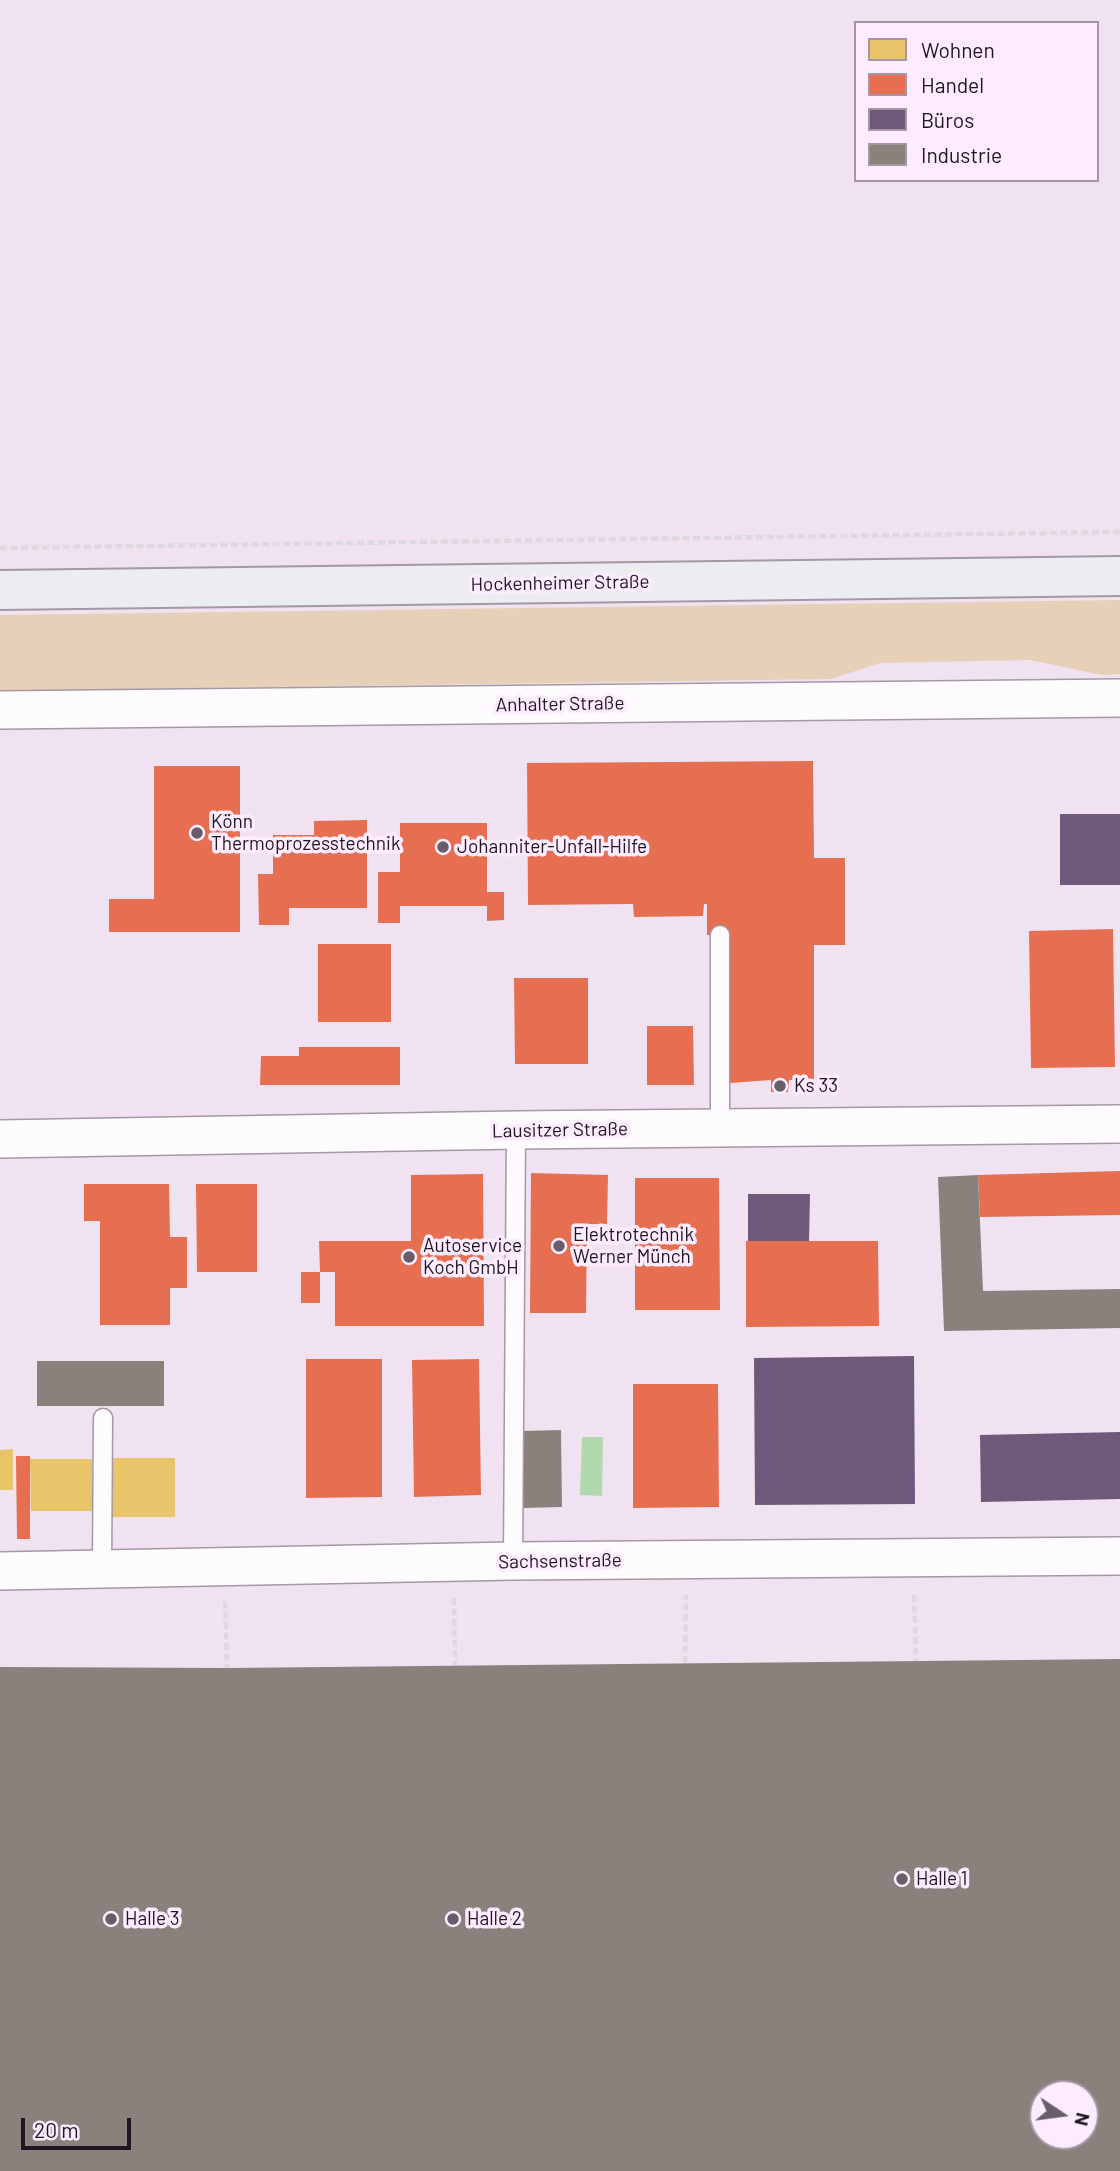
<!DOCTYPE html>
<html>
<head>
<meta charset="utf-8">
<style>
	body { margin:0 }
	#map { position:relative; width:1120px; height:2171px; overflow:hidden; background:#f1e2f2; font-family:Barlow,sans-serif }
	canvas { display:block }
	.legend { position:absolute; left:854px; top:21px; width:245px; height:161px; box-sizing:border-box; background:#fdecff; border:2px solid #a596a6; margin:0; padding:9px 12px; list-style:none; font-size:21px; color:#201621 }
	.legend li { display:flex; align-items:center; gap:14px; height:35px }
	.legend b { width:35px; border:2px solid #a596a6 }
	.north { position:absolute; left:1029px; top:2080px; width:70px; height:70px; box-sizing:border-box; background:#fdecff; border:2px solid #a596a6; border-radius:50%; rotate:103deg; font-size:19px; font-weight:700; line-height:28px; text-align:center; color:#201621 }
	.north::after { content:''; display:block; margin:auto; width:24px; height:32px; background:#695d6a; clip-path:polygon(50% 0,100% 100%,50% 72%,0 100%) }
	.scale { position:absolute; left:21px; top:2118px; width:110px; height:32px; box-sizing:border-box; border:4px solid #201621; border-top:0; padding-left:9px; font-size:21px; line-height:24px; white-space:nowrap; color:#201621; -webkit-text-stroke:5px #fdecff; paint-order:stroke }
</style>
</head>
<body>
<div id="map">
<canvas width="1120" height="2171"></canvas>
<ul class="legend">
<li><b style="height:19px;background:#e9c46a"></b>Wohnen</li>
<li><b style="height:19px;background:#e76f51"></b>Handel</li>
<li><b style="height:19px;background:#6d597a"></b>Büros</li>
<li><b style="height:19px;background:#8a817c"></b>Industrie</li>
</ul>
<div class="north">N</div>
<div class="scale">20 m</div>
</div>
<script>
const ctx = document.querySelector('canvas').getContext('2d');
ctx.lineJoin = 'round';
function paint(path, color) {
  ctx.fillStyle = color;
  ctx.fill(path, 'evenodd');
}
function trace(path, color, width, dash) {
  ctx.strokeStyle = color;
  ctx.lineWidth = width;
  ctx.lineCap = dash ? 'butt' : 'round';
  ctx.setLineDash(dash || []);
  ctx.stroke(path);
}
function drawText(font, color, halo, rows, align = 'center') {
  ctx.font = font + ' Barlow,sans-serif';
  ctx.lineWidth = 7;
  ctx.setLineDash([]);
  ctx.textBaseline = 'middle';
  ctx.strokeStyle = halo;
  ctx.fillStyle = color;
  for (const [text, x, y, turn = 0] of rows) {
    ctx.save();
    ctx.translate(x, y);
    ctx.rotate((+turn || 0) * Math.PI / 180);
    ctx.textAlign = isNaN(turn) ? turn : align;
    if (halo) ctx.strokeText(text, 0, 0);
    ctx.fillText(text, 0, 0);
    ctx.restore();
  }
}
paint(new Path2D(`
	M1120,600V674L1102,675L1030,660L880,663L831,679L0,691V615Z`), '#e7d0b8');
paint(new Path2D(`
	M582,1437H603L602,1496L580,1495Z`), '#b0daae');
paint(new Path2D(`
	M13,1449V1490H0V1450Z
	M109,1458H175V1517H109Z
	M30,1459H92V1511H31Z`), '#e9c46a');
paint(new Path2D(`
	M813,761L814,858H845V945H814V1080H789L788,1092H771V1080L730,1083V935H707V904H704L703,916L634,917L633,904L528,905L527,763Z
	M154,766H240V932H109V899H154Z
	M367,820V908H289V925H259L258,874H273V835H314V821Z
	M400,823H487V892H504V920L487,921V906H400V923H378V872H400Z
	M1113,929L1115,1067L1031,1068L1029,931Z
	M318,944H391V1022H318Z
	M514,978H588V1064H515Z
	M647,1026H693L694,1085H647Z
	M299,1047H400V1085H260L261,1056H299Z
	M1120,1171V1215L980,1217L978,1175Z
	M531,1173L608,1175L607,1224H587L586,1313H530Z
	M483,1174L484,1326H335V1272H320L319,1241H411V1175Z
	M635,1178H719L720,1310H635Z
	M84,1184H169L170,1237H187V1288H170V1325H100V1221H84Z
	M196,1184H257V1272H197Z
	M746,1241H878L879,1326L746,1327Z
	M301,1272H320V1303H301Z
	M306,1359H382V1497L306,1498Z
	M479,1359L481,1495L414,1497L412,1360Z
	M633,1384H718L719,1507L633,1508Z
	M16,1456H30V1539H17Z`), '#e76f51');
paint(new Path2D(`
	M1060,814H1120V885H1060Z
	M748,1194H810L809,1241H748Z
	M914,1356L915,1504L755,1505L754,1358Z
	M1120,1432V1499L981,1502L980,1435Z`), '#6d597a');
paint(new Path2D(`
	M978,1175L983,1291L1120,1289V1328L944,1331L938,1177Z
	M37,1361H164V1406H37Z
	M561,1430L562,1507L522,1508V1431Z
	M1120,1659V2171H0V1667L227,1668ZM1043,2094H1085V2136H1043Z`), '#8a817c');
const lane = new Path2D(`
	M720,935V1128
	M513,1561L516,1130
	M102,1569L103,1418`);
const street = new Path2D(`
	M0,710L1120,698
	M0,1139L516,1130L1120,1124
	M0,1571L513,1561L1120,1556`);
const secondary = new Path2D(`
	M0,590L1120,576`);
trace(lane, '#a398a4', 21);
trace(street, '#a398a4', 40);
trace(secondary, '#a398a4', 42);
trace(new Path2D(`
	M0,548L1120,532
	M914,1595L916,1661
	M454,1598L455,1665
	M225,1601L227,1668
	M685,1663L686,1595`), '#ddd9de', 4.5, [7, 3.5]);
trace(lane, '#fdfbfd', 18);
trace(street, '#fdfbfd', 37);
trace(secondary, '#ebedf0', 38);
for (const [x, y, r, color] of [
	[197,833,7,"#695d6a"],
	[443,847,7,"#695d6a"],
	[780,1086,7,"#695d6a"],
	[559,1246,7,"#695d6a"],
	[409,1257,7,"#695d6a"],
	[902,1879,7,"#695d6a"],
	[111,1919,7,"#695d6a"],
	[453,1919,7,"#695d6a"]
]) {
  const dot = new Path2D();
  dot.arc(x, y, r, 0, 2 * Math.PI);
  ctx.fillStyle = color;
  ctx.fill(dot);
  trace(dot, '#fdecff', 2.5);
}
drawText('19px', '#201621', '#fdecff', [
	["Hockenheimer Straße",560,583,-1],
	["Anhalter Straße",560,704,-1],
	["Lausitzer Straße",560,1130,-1],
	["Sachsenstraße",560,1561,-1]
]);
drawText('19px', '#201621', '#fdecff', [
	["Könn",211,822],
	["Thermoprozesstechnik",211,844],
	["Johanniter-Unfall-Hilfe",457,847],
	["Ks 33",794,1086],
	["Elektrotechnik",573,1235],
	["Werner Münch",573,1257],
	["Autoservice",423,1246],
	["Koch GmbH",423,1268],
	["Halle 1",916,1879],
	["Halle 3",125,1919],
	["Halle 2",467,1919]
], 'left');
</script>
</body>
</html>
